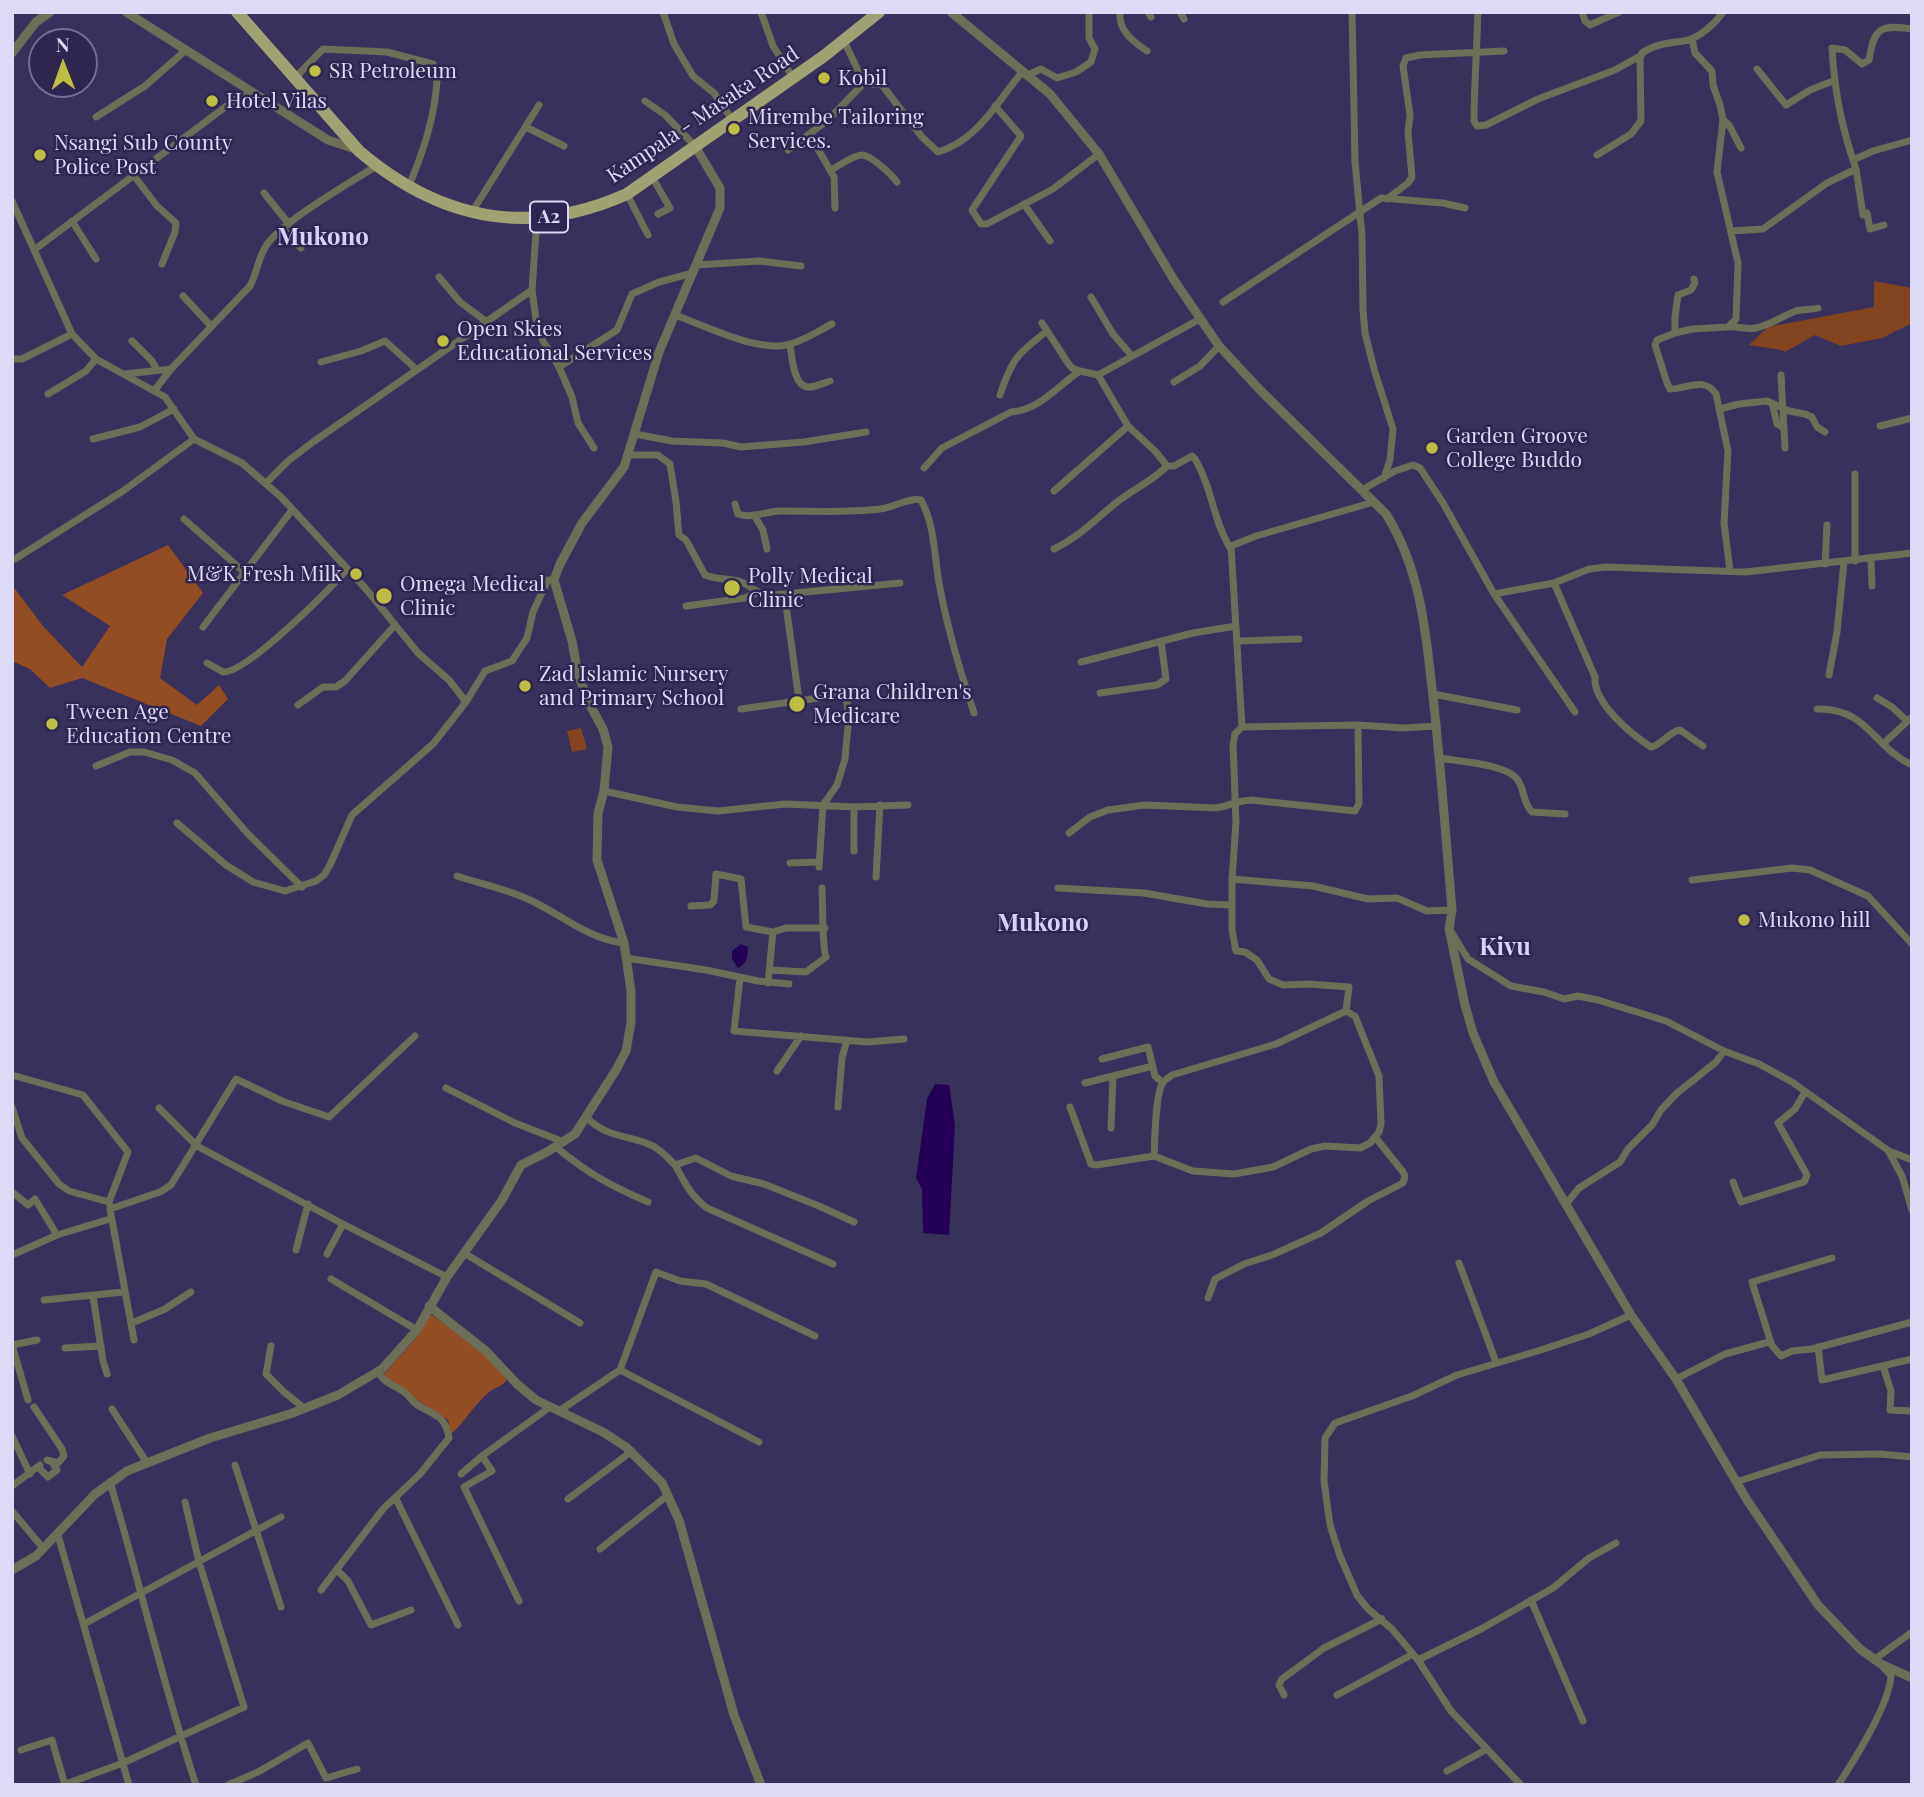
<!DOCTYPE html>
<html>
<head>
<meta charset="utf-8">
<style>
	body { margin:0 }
	#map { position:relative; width:1924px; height:1797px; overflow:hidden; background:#38315b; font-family:"Playfair Display",serif }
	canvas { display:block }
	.frame { position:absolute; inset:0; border:14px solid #dcdaf4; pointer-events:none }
	.north { position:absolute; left:28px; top:28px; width:70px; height:70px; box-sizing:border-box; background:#2e2650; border:2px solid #746e92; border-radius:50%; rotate:359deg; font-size:19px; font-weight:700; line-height:28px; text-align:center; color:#dcdaf4 }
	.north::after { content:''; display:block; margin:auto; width:24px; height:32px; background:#bebf42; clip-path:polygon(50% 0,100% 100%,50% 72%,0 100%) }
</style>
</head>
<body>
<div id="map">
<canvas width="1924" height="1797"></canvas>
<div class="frame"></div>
<div class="north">N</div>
</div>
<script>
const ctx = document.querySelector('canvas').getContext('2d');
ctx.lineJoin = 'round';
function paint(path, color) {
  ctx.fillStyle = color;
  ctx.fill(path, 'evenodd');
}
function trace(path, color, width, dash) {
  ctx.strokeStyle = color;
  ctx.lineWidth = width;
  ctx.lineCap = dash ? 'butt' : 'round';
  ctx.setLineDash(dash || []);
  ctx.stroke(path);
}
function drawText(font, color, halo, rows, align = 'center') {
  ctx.font = font + ' "Playfair Display",serif';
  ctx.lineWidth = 5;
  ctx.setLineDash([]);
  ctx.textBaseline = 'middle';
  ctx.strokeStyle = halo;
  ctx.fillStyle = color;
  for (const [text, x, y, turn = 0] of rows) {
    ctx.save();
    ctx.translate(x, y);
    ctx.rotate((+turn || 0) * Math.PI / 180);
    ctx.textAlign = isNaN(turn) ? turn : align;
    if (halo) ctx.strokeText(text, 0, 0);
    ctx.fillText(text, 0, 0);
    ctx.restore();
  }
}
paint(new Path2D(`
	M1874,281L1912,288V323L1882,338L1841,346L1815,335L1785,352L1782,350L1749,345L1768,327L1874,307Z
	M581,728L587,749L572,752L567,731Z`), '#824520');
paint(new Path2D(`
	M168,545L203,593L167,639L160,678L197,705L219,685L228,699L201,726L82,678L50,688L30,669L12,661V585L43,626L82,667L110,626L62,595Z
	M432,1315L482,1351L506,1376V1381C501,1387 493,1388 487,1394C473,1406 465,1422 451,1434L448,1420L385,1379L384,1374L419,1335L429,1316Z`), '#924d23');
paint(new Path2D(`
	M741,944L748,947C748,956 747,964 738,968L732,959V951Z
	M935,1084L949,1085L955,1125L949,1235L923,1233L922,1189L916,1178L927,1099Z`), '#210055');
trace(new Path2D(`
	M663,12L674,44L693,76L714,93L733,121
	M761,12L773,46L792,76
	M1120,12C1118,30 1133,42 1147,51
	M1148,12L1151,17
	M1180,12L1184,19
	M1352,12L1355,162L1362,235L1363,310L1365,333L1374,369L1393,429L1390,460L1384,478
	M1478,12L1474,108V121L1477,126L1486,125L1538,99L1615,70L1640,56
	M1582,12L1585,21L1590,25L1619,12
	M1692,39L1695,53L1712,71L1713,85L1720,105L1723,120L1717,172L1738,263L1736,319L1728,327L1692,329L1675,333L1657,340L1655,345L1667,383L1670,389C1687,389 1704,376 1716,394L1728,451L1724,523L1730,571
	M844,41L864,83L882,85L922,137L938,152C978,141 998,100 1023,71
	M1757,69L1786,105L1810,90L1833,81
	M1028,75L1041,69L1057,78L1076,72L1091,62L1095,49L1089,38V12
	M294,79L323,49L387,52L433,64
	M645,101L665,115L695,146
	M995,106L1021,136L972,210L981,224H987L1053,189L1099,154
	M96,117L145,86L186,50
	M1723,120L1729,125L1741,148
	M526,127L564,146
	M810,135L834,177L835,208
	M788,150L828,120L864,83
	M1597,155L1631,134L1641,121L1640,59L1642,53C1655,44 1669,43 1684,41C1698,39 1715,24 1723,12
	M1853,160C1841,124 1834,86 1832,48L1845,50L1862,64L1869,60C1874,28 1880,24 1912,29
	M1856,169L1863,215L1867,213L1870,229L1884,225
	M831,170C839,166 853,155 862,155C871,155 892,175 897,182
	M135,177L157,206L176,223L175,232L162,264
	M652,177L670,208L658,214
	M409,186C423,152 435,117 437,80
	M264,193L289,224
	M627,194L648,235
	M1387,199L1408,183L1412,177L1408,132L1410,115L1403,66L1406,58L1420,55L1504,51
	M12,201L72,334
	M1024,204L1050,241
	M472,212L539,105
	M72,221L96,259
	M283,229L301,248
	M1731,231L1763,229L1827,183L1856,169L1853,160L1873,151L1912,140
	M34,250L248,90
	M697,265L759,261L801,266
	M439,277L460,302L487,322
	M532,290L536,319L543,341L559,367L572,397L578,423L594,448
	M183,296L211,326
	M1091,297L1113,334L1132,356
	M1223,302L1381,198L1443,203L1465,208
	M675,315C706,326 754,351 786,345C802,342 818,331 832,324
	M1042,323L1068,363L1072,368L1080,371
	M1729,327C1738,326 1746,330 1756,328C1771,325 1782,316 1796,311C1803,309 1811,310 1818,308
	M1675,333V317L1678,295L1691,290L1695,283L1694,279
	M132,341L152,361L157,370
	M790,345C792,355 793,385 807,387C813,388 824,383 830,381
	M12,359H22L72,334L96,359L165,397L194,439L242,463L281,497L366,589L418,653L449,680L466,702
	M321,362L361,351L385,341L416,369
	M559,367L617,330L632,294L659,282L693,273
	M125,374L171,369
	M1781,375L1785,448
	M1174,382L1200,366L1219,346
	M154,391L171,369L250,286C257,274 258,258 266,246C282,221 349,184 376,166
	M48,394L86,371L96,359
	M1000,395C1012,359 1017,354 1047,331
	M1772,403L1777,424L1784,428
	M1720,409L1739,404L1767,401L1789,411L1805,414L1812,417L1817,427L1825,432
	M1880,426L1912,418
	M635,434L672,441L723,443L741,447L804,442L866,432
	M93,439L140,427L174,409
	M628,455H658L670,464L676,502L679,535L686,540L705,575C717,580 727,578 738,581C754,585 751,594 774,595L900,583
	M1167,466H1174L1192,456L1195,459C1212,487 1213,520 1230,548
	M924,468L942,448L1011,412C1040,410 1057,386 1080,371L1098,375L1200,319
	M266,483L288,461L313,442L532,290L537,218
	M1362,490L1395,471L1413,465L1420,468L1443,503L1494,594L1554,583L1589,569L1606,567L1746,572L1912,553
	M1054,491L1128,426
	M735,504L738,514C751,519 767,511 781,511C814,511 847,513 880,509C893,508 909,497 921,500C935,526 934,555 939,583C947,627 960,671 974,713
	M754,515L763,530L767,549
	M184,519L244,572
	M1054,549C1079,537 1096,519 1117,502C1133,489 1153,481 1167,466L1155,451L1128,426L1098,375
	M15,559L123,491L194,439
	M1871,559L1872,586
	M1855,561V474
	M1825,564L1827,525
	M1554,583L1595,677C1593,703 1631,734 1651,747C1662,745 1668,732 1680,730L1703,746
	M1494,594L1575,712
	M783,595L785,598L799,700
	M686,606L745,598L756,593
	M203,627L292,510
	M1237,641L1299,639
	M1081,662L1193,633L1236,626
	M207,663L223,672C247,673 329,590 347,569
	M1829,675L1837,632L1844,562
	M1100,693L1157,685L1166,679L1161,641
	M1433,694L1517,710
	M1877,698L1892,707L1907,721
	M298,705L323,687H336L345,681L395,625
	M741,709L833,696H844L847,699L848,726L845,759L837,785L823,805L819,867
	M1817,709C1868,708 1873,747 1912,765
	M1242,727L1231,546L1256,536L1374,502
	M1883,744L1912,717
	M1439,758C1457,761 1511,764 1519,782C1525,793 1523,803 1532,812L1565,814
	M96,766L130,752H144L172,760L195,773L248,834L302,887
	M604,791L677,807L718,811L785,804L854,807L908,805
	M177,823L226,865L253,882L285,891L316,881L324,875L330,865L352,815L433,744L466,702L485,671L512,661L527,638L533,612L546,584L548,580H554
	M1069,833L1090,817L1108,810L1145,805L1216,808C1231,806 1234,801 1251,800L1355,811L1359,804L1358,725
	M854,851V807
	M790,863L819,862
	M457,876C481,884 508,889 530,900C562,915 588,939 624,943
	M876,877L880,805
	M1232,879L1236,822L1233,745L1235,734L1242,727L1358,725L1403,728L1437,726
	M1692,880L1792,868L1810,870L1868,896L1912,944
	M1058,888L1144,893L1207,904L1231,905
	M691,906L710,905L714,901L716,874L741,879L746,927L773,932L768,983
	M773,932L786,928H825
	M1452,933L1468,959L1511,986L1544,992L1564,999L1578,996L1598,1000L1666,1021L1724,1051L1759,1064L1792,1082L1889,1151L1912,1160
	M626,958L706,970L758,981L789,984
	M770,970L806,972L826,957C822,949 823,902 822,888
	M740,978L734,1031L867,1042L904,1039
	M1102,1059L1148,1047L1155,1076L1163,1083
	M777,1071L801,1036
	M12,1075L83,1095L128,1152L109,1202
	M1085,1083L1153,1066
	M446,1088L515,1123L564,1142
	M12,1107L22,1138L59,1184L69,1191L109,1202L110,1206
	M838,1107L842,1058L847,1040
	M1070,1107L1091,1164L1096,1165L1154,1156L1193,1171L1234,1174L1273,1167L1311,1149L1325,1146L1360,1148L1370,1143L1379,1132L1381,1124L1379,1076L1355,1016L1346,1011L1349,987L1309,984L1283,985L1269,979L1257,960L1245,952L1236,951L1232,930V879L1313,886L1368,899L1397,898L1427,911L1452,910
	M159,1108L197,1146L343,1224L447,1277
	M586,1117C608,1139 628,1134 653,1146C662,1151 668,1158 675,1165L696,1158L731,1176L764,1184L819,1206L854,1222
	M1111,1128L1113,1076
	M556,1147C587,1173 611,1186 648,1202
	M1889,1152L1902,1176L1912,1210
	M1154,1156C1155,1139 1155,1095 1163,1082C1165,1079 1169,1078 1172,1075L1276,1044L1346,1011
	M675,1165C686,1184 689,1194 707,1208L833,1264
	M1733,1182L1741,1202L1804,1182L1807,1175L1778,1123L1795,1109L1805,1092
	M12,1192L28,1205L35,1199L57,1235
	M1567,1203L1579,1188L1620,1162L1628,1149L1652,1125L1661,1110L1676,1094L1716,1062L1724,1051
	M296,1250L308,1204
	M464,1253L580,1323
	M327,1254L343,1224
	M12,1255L57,1235L110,1219
	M1459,1263L1496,1362
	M331,1279L417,1330
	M93,1296L103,1361L107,1374
	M1208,1298L1215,1279L1244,1264L1272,1255L1321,1233L1368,1201L1403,1183L1405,1176L1403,1172L1376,1138
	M44,1300L124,1292
	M132,1323L165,1309L191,1292
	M134,1340L110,1209L160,1192L171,1185L236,1079L282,1101L329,1117L415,1036
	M1771,1343L1752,1282L1832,1258
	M12,1345L28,1400
	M12,1345L37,1340
	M271,1346L266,1374L284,1392L304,1408
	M1818,1347L1822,1380L1912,1359
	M65,1348L101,1346
	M1883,1366L1891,1391L1890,1410L1912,1411
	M620,1370L656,1272L680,1281L706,1284L815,1336
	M1676,1379L1725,1354L1769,1342L1781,1356L1792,1351L1812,1349L1912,1322
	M34,1407L62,1449L64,1456L58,1463L47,1460L52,1462L57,1470L48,1477L38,1467
	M112,1409L147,1463
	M559,1411L620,1370L759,1442
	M12,1436L30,1474
	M482,1456L492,1471L464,1487L519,1601
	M235,1465L281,1607
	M461,1474L482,1456L550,1407
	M110,1482C140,1583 163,1685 196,1785
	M1736,1482L1820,1455L1880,1454L1912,1457
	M12,1486L40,1465
	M396,1499L458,1625
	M568,1499L632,1451
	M12,1511L43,1548
	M58,1535L129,1785
	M600,1549L668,1495
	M337,1570L348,1581L371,1625L411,1610
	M321,1590L383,1509L420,1474L449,1438C445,1414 434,1416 416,1404C411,1400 409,1395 404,1392C393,1384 385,1384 378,1372
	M1531,1600L1583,1721
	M84,1624L281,1517
	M1875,1659L1912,1632
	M1418,1660L1481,1629L1553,1588L1589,1558L1616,1543
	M1284,1695L1279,1685L1282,1679L1324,1648L1382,1619
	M1337,1695L1413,1654
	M21,1750L52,1740L65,1785
	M1447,1771L1487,1749
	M63,1785L123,1763L244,1707L199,1562L185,1502
	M228,1785L258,1772L308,1743L326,1778L357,1769
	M1521,1785L1451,1711L1418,1660L1392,1629L1368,1609L1357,1595L1340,1556L1330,1525L1324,1481L1325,1438L1335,1423L1412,1396L1457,1375L1541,1350L1589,1334L1631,1315
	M1838,1785C1855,1759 1889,1705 1891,1676L1882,1666`), '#6d6e58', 7);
trace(new Path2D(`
	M126,12L328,140L358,150
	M951,12L1050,94L1099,154L1174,280L1219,346L1261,391L1386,514C1421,570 1426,633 1433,697C1441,768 1446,839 1452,910L1449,929L1465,1005L1473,1033L1494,1082L1631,1315L1676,1379L1747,1500L1818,1605L1860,1649L1881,1664L1912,1678
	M12,53L36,22L50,12
	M429,1306L486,1351L517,1384L536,1400L603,1432L626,1447L662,1483L679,1520L734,1715L761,1785
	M12,1570L36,1556L95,1494L127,1471L210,1438L290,1414L338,1395L382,1369L417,1330L447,1277L502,1200L521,1165L547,1152L575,1134L616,1070L626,1051L631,1023V991L624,943L597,860L598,813L604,791L608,747L603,729L590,705L578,674L572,641L554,580L560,564L582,523L624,467L659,352L720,208V188L695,146`), '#6d6e58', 9);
trace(new Path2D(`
	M237,12L359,151C440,220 529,238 627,194L824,56L879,12`), '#a0a274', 12);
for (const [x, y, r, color] of [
	[315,71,7,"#bebf42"],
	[824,78,7,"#bebf42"],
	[212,101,7,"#bebf42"],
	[734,129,7,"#bebf42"],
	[40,155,7,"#bebf42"],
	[443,341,7,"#bebf42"],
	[1432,448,7,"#bebf42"],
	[356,574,7,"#bebf42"],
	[732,588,9,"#bebf42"],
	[384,596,9,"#bebf42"],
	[525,686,7,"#bebf42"],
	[797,704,9,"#bebf42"],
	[52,724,7,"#bebf42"],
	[1744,920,7,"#bebf42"]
]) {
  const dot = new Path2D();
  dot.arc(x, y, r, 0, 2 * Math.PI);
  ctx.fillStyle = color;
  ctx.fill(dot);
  trace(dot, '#2e2650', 2.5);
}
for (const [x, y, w] of [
	[549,217,38]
]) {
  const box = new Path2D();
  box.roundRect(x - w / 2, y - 15.5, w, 31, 5);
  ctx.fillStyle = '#2e2650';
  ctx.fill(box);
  trace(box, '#dcdaf4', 2);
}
drawText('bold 19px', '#dcdaf4', null, [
	["A2",549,217]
]);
drawText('21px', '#dcdaf4', '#2e2650', [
	["SR Petroleum",329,71],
	["Kobil",838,78],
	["Hotel Vilas",226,101],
	["Mirembe Tailoring",748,117],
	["Services.",748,141],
	["Nsangi Sub County",54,143],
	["Police Post",54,167],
	["Open Skies",457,329],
	["Educational Services",457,353],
	["Garden Groove",1446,436],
	["College Buddo",1446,460],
	["M&K Fresh Milk",342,574,"right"],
	["Polly Medical",748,576],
	["Clinic",748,600],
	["Omega Medical",400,584],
	["Clinic",400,608],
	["Zad Islamic Nursery",539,674],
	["and Primary School",539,698],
	["Grana Children's",813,692],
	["Medicare",813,716],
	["Tween Age",66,712],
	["Education Centre",66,736],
	["Mukono hill",1758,920]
], 'left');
drawText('21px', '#dcdaf4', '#2e2650', [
	["Kampala - Masaka Road",703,115,-34]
]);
drawText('bold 24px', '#d6d2fd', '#2e2650', [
	["Mukono",323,238],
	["Mukono",1043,924],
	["Kivu",1505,948]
]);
</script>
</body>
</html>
